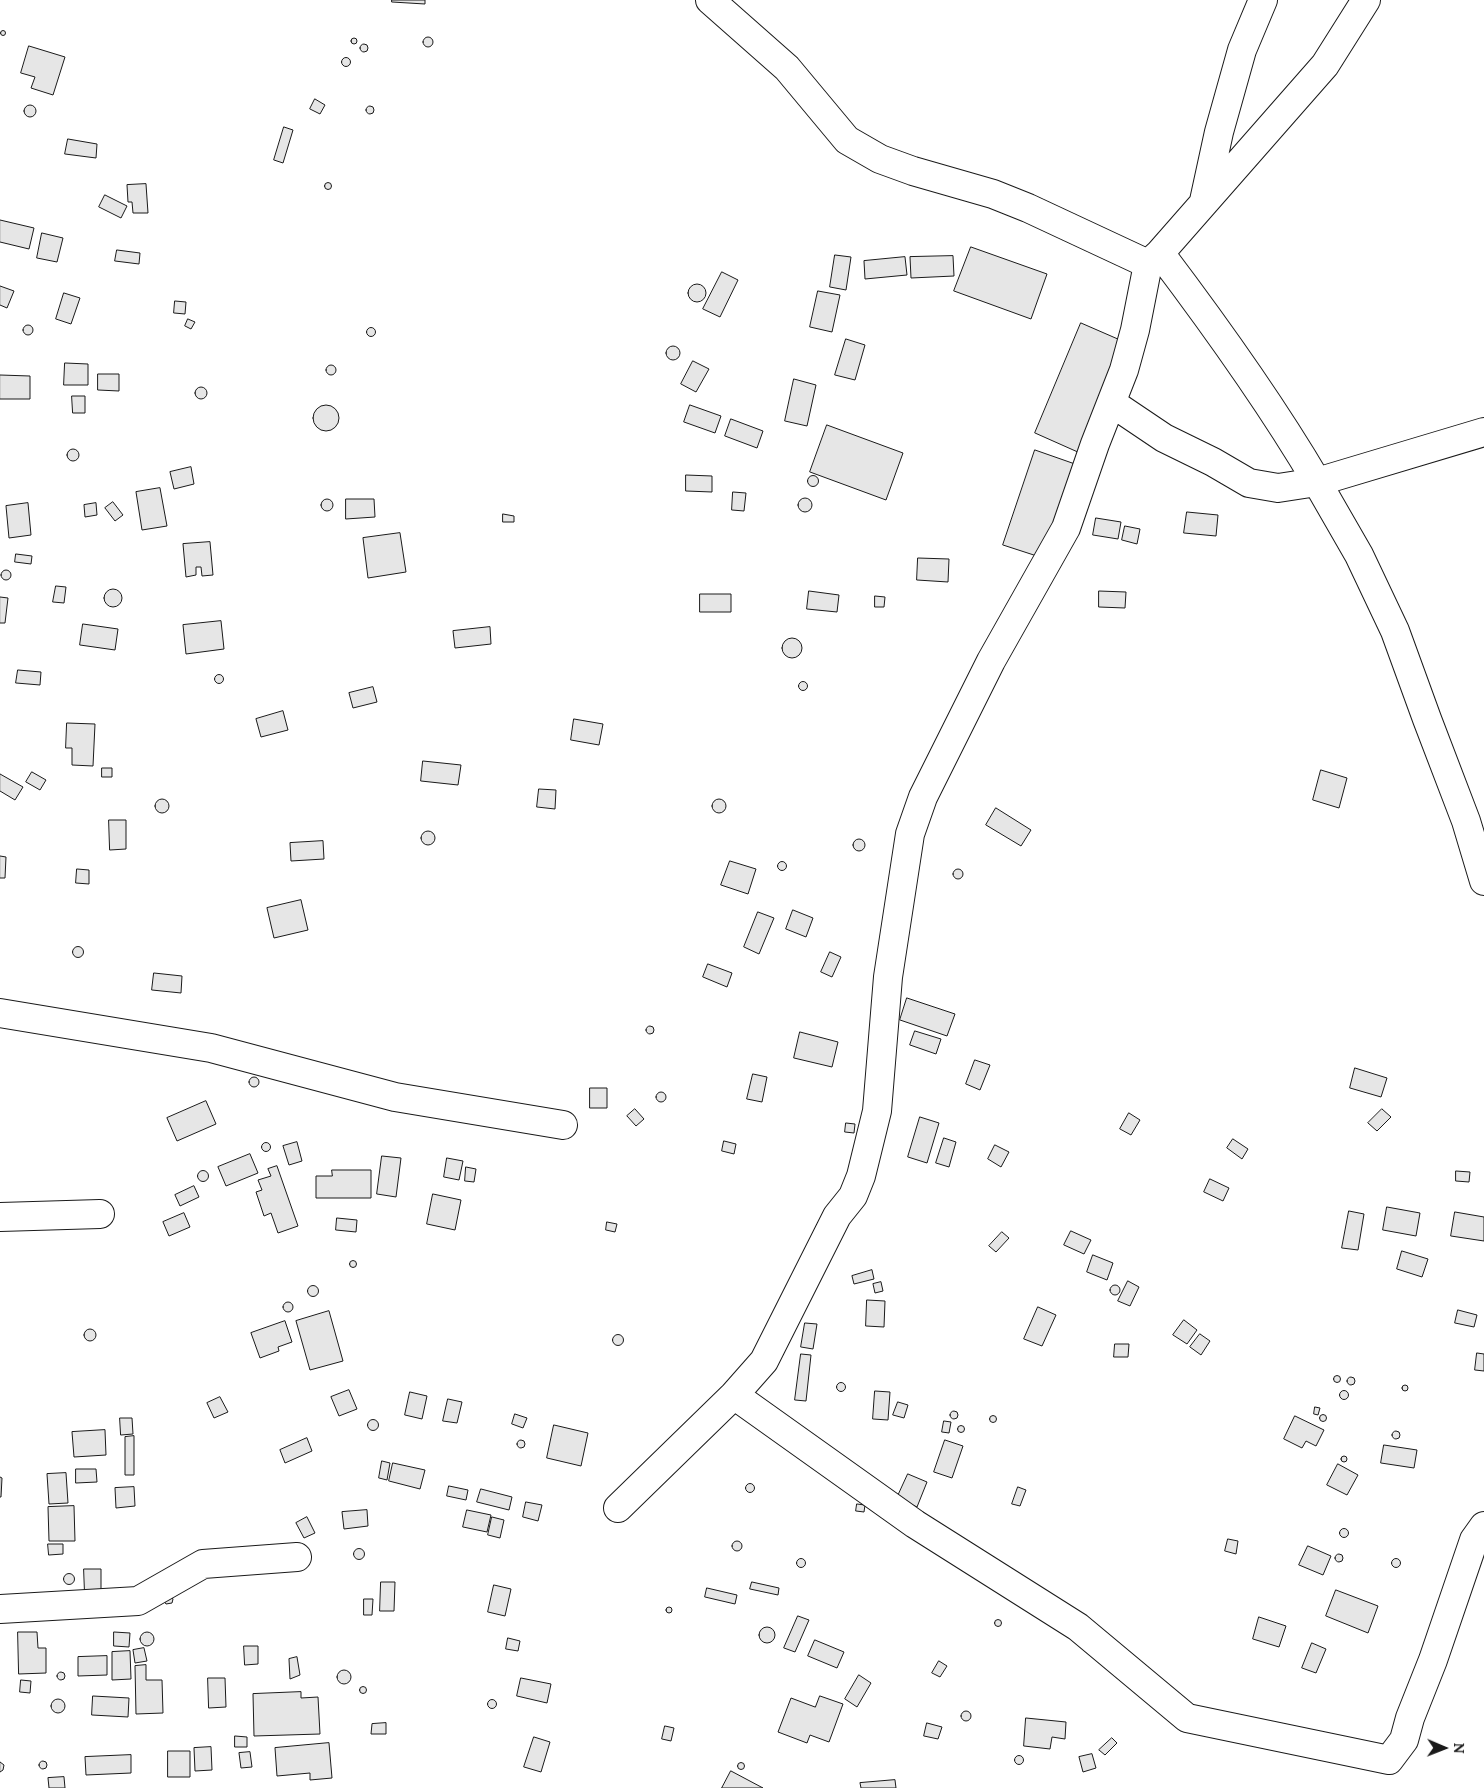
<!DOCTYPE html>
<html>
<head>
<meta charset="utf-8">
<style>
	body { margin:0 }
	#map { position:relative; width:1484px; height:1788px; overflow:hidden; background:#fff; font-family:Lora,serif }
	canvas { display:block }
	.north { position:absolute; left:1419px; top:1723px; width:50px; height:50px; -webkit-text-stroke:4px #fff; paint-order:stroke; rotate:91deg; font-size:14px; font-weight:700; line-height:20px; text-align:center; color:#1a1a1a }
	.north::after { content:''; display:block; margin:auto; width:18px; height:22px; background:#1a1a1a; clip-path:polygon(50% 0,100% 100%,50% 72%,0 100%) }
</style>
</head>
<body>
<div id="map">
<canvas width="1484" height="1788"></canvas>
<div class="north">N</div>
</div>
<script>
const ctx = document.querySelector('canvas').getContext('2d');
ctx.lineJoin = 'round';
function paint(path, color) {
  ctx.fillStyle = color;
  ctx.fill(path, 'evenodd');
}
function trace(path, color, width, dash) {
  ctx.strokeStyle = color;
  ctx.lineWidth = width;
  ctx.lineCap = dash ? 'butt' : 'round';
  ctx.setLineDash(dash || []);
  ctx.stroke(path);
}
const building = new Path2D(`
	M392,0H425V4L392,2Z
	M0.5 33a2.5 2.5 0 1 1 5 0a2.5 2.5 0 1 1-5 0Z
	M423 42a5 5 0 1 1 10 0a5 5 0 1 1-10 0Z
	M351 41a3 3 0 1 1 6 0a3 3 0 1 1-6 0Z
	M360 48a4 4 0 1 1 8 0a4 4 0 1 1-8 0Z
	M29,46L65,57L53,95L31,88L35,77L21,73Z
	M341.5 62a4.5 4.5 0 1 1 9 0a4.5 4.5 0 1 1-9 0Z
	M315,99L325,105L320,114L310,109Z
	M24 111a6 6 0 1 1 12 0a6 6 0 1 1-12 0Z
	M366 110a4 4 0 1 1 8 0a4 4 0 1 1-8 0Z
	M284,127L293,130L283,163L274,160Z
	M68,139L97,144L96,158L65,154Z
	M324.5 186a3.5 3.5 0 1 1 7 0a3.5 3.5 0 1 1-7 0Z
	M146,184L148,213H133L132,202H128L127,185Z
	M105,195L127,206L121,218L99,207Z
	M0,220L34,228L29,249L0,242Z
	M42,233L63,238L57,262L37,258Z
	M971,247L1047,274L1031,319L954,291Z
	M117,250L140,253L139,264L115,261Z
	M835,255L851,257L846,290L830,287Z
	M953,256L954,276L911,278L910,257Z
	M905,257L907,275L865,279L864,261Z
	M722,272L738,280L720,317L703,309Z
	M688 293a9 9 0 1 1 18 0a9 9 0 1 1-18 0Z
	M0,286L14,291L7,308L0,305Z
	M818,291L840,295L832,332L810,327Z
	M64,293L80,298L71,324L56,319Z
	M175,301L186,302L185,314L174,313Z
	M188,319L195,322L191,329L185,326Z
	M1081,323L1127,343L1080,453L1035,433Z
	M23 330a5 5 0 1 1 10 0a5 5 0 1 1-10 0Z
	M366.5 332a4.5 4.5 0 1 1 9 0a4.5 4.5 0 1 1-9 0Z
	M846,339L865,345L855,380L835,375Z
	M666 353a7 7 0 1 1 14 0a7 7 0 1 1-14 0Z
	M693,361L709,369L696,392L681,384Z
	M65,363L88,364V385H64Z
	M326 370a5 5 0 1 1 10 0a5 5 0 1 1-10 0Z
	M98,374H119V391L98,390Z
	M0,375L30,376V399H0Z
	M794,379L816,385L807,426L785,421Z
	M195 393a6 6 0 1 1 12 0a6 6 0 1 1-12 0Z
	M72,396H85V413H73Z
	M313 418a13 13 0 1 1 26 0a13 13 0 1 1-26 0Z
	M690,405L721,416L715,433L684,422Z
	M731,419L763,431L757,448L725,436Z
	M827,425L903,453L886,500L810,472Z
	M67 455a6 6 0 1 1 12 0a6 6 0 1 1-12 0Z
	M1035,450L1075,464L1043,558L1003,545Z
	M191,467L194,484L174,489L170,472Z
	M686,475L712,476V492L686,491Z
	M807.5 481a5.5 5.5 0 1 1 11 0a5.5 5.5 0 1 1-11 0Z
	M160,488L167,526L142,530L136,492Z
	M733,492L746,493L744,511L732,510Z
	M798 505a7 7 0 1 1 14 0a7 7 0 1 1-14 0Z
	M321 505a6 6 0 1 1 12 0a6 6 0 1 1-12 0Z
	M346,499H374L375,517L346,519Z
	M113,502L123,515L115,521L105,508Z
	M28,503L31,535L9,538L6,506Z
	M96,503L97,515L85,517L84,505Z
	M1187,512L1218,515L1216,536L1184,533Z
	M503,514L514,516V522H503Z
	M1096,518L1121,522L1118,539L1093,535Z
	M1125,526L1140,529L1137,544L1122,540Z
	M400,533L406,572L368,578L363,538Z
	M210,542L213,575L202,576L201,567H196V575L186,577L183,544Z
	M16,554L32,556L31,564L15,562Z
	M918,558L949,559L948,582L917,580Z
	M1 575a5 5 0 1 1 10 0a5 5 0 1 1-10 0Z
	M56,586L66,587L64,603L53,602Z
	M104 598a9 9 0 1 1 18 0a9 9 0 1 1-18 0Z
	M809,591L839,595L837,612L807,609Z
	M1099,591L1126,592L1125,608L1099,607Z
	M700,594H731V612H700Z
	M875,596L885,597L884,607H875Z
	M0,597L8,598L5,623H0Z
	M221,621L224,649L186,654L183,625Z
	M83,624L118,629L115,650L80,645Z
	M490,627L491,644L455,648L453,631Z
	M782 648a10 10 0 1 1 20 0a10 10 0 1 1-20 0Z
	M18,670L41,672L40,685L16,683Z
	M214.5 679a4.5 4.5 0 1 1 9 0a4.5 4.5 0 1 1-9 0Z
	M798.5 686a4.5 4.5 0 1 1 9 0a4.5 4.5 0 1 1-9 0Z
	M373,687L377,702L353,708L349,693Z
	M283,711L288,730L261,737L256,719Z
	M574,719L603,724L599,745L571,740Z
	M67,723L95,724L93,766L72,765V748H66Z
	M423,761L461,765L458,785L421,781Z
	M102,768H112V777H102Z
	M1321,770L1347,778L1339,808L1313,800Z
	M32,772L46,780L40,790L26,782Z
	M0,774L23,787L15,800L0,791Z
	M539,789L556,790L555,809L537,807Z
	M155 806a7 7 0 1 1 14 0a7 7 0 1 1-14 0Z
	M712 806a7 7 0 1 1 14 0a7 7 0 1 1-14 0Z
	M996,808L1031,830L1021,846L986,825Z
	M109,820H126V849L110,850Z
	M421 838a7 7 0 1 1 14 0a7 7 0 1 1-14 0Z
	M853 845a6 6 0 1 1 12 0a6 6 0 1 1-12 0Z
	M323,841L324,859L291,861L290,843Z
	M0,856L6,857L5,878H0Z
	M730,861L756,869L748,894L721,885Z
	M777.5 866a4.5 4.5 0 1 1 9 0a4.5 4.5 0 1 1-9 0Z
	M77,869L89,870V884L76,883Z
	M953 874a5 5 0 1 1 10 0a5 5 0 1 1-10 0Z
	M301,900L308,930L274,938L267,908Z
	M793,910L813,918L806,937L786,929Z
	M758,912L774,918L759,954L744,947Z
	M72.5 952a5.5 5.5 0 1 1 11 0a5.5 5.5 0 1 1-11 0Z
	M830,952L841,957L832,977L821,972Z
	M708,964L732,973L727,987L703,977Z
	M154,973L182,976L181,993L152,990Z
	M907,998L955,1014L947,1036L900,1020Z
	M646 1030a4 4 0 1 1 8 0a4 4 0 1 1-8 0Z
	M915,1031L941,1039L936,1054L910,1045Z
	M800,1032L838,1042L832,1067L794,1058Z
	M975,1060L990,1065L980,1090L966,1084Z
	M1355,1068L1387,1078L1381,1097L1350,1088Z
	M753,1074L767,1077L762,1102L747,1099Z
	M249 1082a5 5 0 1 1 10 0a5 5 0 1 1-10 0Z
	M590,1088H607V1108H590Z
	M656 1097a5 5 0 1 1 10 0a5 5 0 1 1-10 0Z
	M206,1101L216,1124L177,1141L167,1118Z
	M635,1109L644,1119L636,1126L627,1116Z
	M1382,1109L1391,1117L1377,1131L1368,1123Z
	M1129,1113L1140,1120L1131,1135L1120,1129Z
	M920,1117L939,1123L927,1163L908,1157Z
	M846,1123L855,1124L854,1133L845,1132Z
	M944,1138L956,1142L949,1167L936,1163Z
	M1233,1139L1248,1149L1242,1159L1227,1148Z
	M724,1141L736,1144L734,1154L722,1151Z
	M297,1142L302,1161L289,1165L283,1146Z
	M261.5 1147a4.5 4.5 0 1 1 9 0a4.5 4.5 0 1 1-9 0Z
	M995,1145L1009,1152L1001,1167L988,1159Z
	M250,1154L258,1173L226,1186L218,1167Z
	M382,1156L401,1158L396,1197L377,1194Z
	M447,1158L463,1161L459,1180L444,1177Z
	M277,1166L298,1226L278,1233L271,1213L264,1216L256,1192L262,1190L258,1180L271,1176L268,1169Z
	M466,1167L476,1169L474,1182L465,1181Z
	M332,1170H371V1198H316V1176H332Z
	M197.5 1176a5.5 5.5 0 1 1 11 0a5.5 5.5 0 1 1-11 0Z
	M1456,1171L1470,1172L1469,1182L1456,1181Z
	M1210,1179L1229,1188L1223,1201L1204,1192Z
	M194,1186L199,1197L180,1206L175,1195Z
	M433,1194L461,1200L455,1230L427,1224Z
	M1387,1207L1420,1213L1416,1236L1383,1230Z
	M1349,1211L1364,1214L1358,1250L1342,1248Z
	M1455,1212L1484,1217V1241L1451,1236Z
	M184,1213L190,1227L169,1236L163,1222Z
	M337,1218L357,1220L356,1232L336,1230Z
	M607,1222L617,1224L615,1232L606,1230Z
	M1071,1231L1091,1240L1084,1254L1064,1245Z
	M1002,1232L1009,1238L996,1252L989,1246Z
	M1402,1251L1428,1259L1422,1277L1397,1269Z
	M1093,1255L1113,1263L1107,1280L1087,1272Z
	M349.5 1264a3.5 3.5 0 1 1 7 0a3.5 3.5 0 1 1-7 0Z
	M872,1270L874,1279L854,1284L852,1276Z
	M1128,1281L1139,1287L1130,1306L1118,1301Z
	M881,1282L883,1291L875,1293L873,1284Z
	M1110 1290a5 5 0 1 1 10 0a5 5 0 1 1-10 0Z
	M307.5 1291a5.5 5.5 0 1 1 11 0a5.5 5.5 0 1 1-11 0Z
	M867,1300L885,1301L884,1327L866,1326Z
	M283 1307a5 5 0 1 1 10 0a5 5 0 1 1-10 0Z
	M1038,1307L1056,1315L1042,1346L1024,1339Z
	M1458,1310L1477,1315L1474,1327L1455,1323Z
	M329,1311L343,1361L310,1370L296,1321Z
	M1184,1320L1197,1330L1187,1344L1173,1335Z
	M285,1321L292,1342L278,1347L279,1351L260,1358L251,1333Z
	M805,1323L817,1324L813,1349L801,1347Z
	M84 1335a6 6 0 1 1 12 0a6 6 0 1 1-12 0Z
	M1200,1334L1210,1341L1201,1355L1190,1347Z
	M612.5 1340a5.5 5.5 0 1 1 11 0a5.5 5.5 0 1 1-11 0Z
	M1115,1344H1129L1128,1357H1114Z
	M1477,1353L1484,1354V1371L1475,1370Z
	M801,1354L811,1355L806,1401L795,1400Z
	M1333.5 1379a3.5 3.5 0 1 1 7 0a3.5 3.5 0 1 1-7 0Z
	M1347 1381a4 4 0 1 1 8 0a4 4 0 1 1-8 0Z
	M836.5 1387a4.5 4.5 0 1 1 9 0a4.5 4.5 0 1 1-9 0Z
	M1402 1388a3 3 0 1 1 6 0a3 3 0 1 1-6 0Z
	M349,1390L357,1409L339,1416L331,1397Z
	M1339.5 1395a4.5 4.5 0 1 1 9 0a4.5 4.5 0 1 1-9 0Z
	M875,1391L890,1392L888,1420L873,1419Z
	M410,1392L427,1396L422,1419L405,1415Z
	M220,1397L228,1412L214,1418L207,1403Z
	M448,1399L462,1402L457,1423L443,1421Z
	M898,1402L908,1405L904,1418L893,1415Z
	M1315,1407L1320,1408L1318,1415L1314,1414Z
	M950 1415a4 4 0 1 1 8 0a4 4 0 1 1-8 0Z
	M515,1414L527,1418L523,1428L512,1424Z
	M1319.5 1418a3.5 3.5 0 1 1 7 0a3.5 3.5 0 1 1-7 0Z
	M989.5 1419a3.5 3.5 0 1 1 7 0a3.5 3.5 0 1 1-7 0Z
	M1295,1416L1324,1430L1316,1446L1306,1441L1302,1448L1284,1439Z
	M120,1418H132L133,1434L121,1435Z
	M367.5 1425a5.5 5.5 0 1 1 11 0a5.5 5.5 0 1 1-11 0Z
	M944,1421L951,1422L949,1433L942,1432Z
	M554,1425L588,1433L581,1466L547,1458Z
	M957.5 1429a3.5 3.5 0 1 1 7 0a3.5 3.5 0 1 1-7 0Z
	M105,1430L106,1455L74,1457L72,1432Z
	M1392 1435a4 4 0 1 1 8 0a4 4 0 1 1-8 0Z
	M134,1436V1475H125V1437Z
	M307,1438L312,1451L285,1463L280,1450Z
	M517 1444a4 4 0 1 1 8 0a4 4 0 1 1-8 0Z
	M945,1440L963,1446L952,1478L934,1472Z
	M1384,1445L1417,1450L1414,1468L1381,1463Z
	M1341 1459a3 3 0 1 1 6 0a3 3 0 1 1-6 0Z
	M382,1461L390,1463L387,1480L379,1478Z
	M393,1463L425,1470L420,1489L389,1481Z
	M1338,1464L1358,1475L1347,1495L1327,1485Z
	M76,1469H96L97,1482L76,1483Z
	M66,1473L68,1503L49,1504L47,1474Z
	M908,1474L927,1482L917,1507L897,1498Z
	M0,1477L2,1478L1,1497H0Z
	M745.5 1488a4.5 4.5 0 1 1 9 0a4.5 4.5 0 1 1-9 0Z
	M449,1486L468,1490L466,1500L447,1496Z
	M134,1487L135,1506L116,1508L115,1488Z
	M1018,1487L1026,1490L1020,1506L1012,1504Z
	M481,1489L512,1497L509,1510L477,1502Z
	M526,1502L542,1505L538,1521L523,1517Z
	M857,1504L865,1505L864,1512L856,1511Z
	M74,1506L75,1541H49L48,1507Z
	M367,1510L368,1526L344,1529L342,1512Z
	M467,1510L491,1515L487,1532L463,1527Z
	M307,1517L315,1533L304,1538L296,1523Z
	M492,1517L504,1520L500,1538L488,1535Z
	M1339.5 1533a4.5 4.5 0 1 1 9 0a4.5 4.5 0 1 1-9 0Z
	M1228,1539L1238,1541L1236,1554L1225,1551Z
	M732 1546a5 5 0 1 1 10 0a5 5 0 1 1-10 0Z
	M48,1544H63V1554L49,1555Z
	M1308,1546L1331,1556L1323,1575L1299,1565Z
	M353.5 1554a5.5 5.5 0 1 1 11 0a5.5 5.5 0 1 1-11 0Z
	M1335 1558a4 4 0 1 1 8 0a4 4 0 1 1-8 0Z
	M796.5 1563a4.5 4.5 0 1 1 9 0a4.5 4.5 0 1 1-9 0Z
	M1391.5 1563a4.5 4.5 0 1 1 9 0a4.5 4.5 0 1 1-9 0Z
	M84,1569H101V1595H85Z
	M63.5 1579a5.5 5.5 0 1 1 11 0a5.5 5.5 0 1 1-11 0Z
	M381,1582H395L394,1611H380Z
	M752,1582L779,1588L778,1595L750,1589Z
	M494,1585L511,1589L505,1616L488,1612Z
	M707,1588L737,1595L735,1604L705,1597Z
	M1336,1590L1378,1606L1368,1633L1326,1616Z
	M170,1595L173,1599L172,1603L166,1604L164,1601Z
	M364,1599H373L372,1615H364Z
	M666 1610a3 3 0 1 1 6 0a3 3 0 1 1-6 0Z
	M798,1616L809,1620L795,1652L784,1648Z
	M1259,1617L1286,1626L1279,1647L1253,1639Z
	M994.5 1623a3.5 3.5 0 1 1 7 0a3.5 3.5 0 1 1-7 0Z
	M759 1635a8 8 0 1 1 16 0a8 8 0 1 1-16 0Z
	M140 1639a7 7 0 1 1 14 0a7 7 0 1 1-14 0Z
	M18,1632H37L38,1648H46V1673L19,1674Z
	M114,1632L130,1633L129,1647L114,1646Z
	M508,1638L520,1641L518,1651L506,1649Z
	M815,1640L844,1652L837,1668L808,1656Z
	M1312,1643L1326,1649L1316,1673L1302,1668Z
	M244,1646H258V1664L245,1665Z
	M144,1648L147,1661L135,1663L133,1650Z
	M130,1651L131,1679L112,1680V1652Z
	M107,1656V1675L78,1676V1657Z
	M297,1657L300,1675L290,1679L289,1659Z
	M939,1661L947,1666L940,1677L932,1673Z
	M146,1665V1680H162L163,1713L136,1714L135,1666Z
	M337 1677a7 7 0 1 1 14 0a7 7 0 1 1-14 0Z
	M57 1676a4 4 0 1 1 8 0a4 4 0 1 1-8 0Z
	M859,1675L871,1683L857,1707L845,1699Z
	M208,1678H225L226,1707L209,1708Z
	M521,1678L551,1684L547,1703L517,1696Z
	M21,1680L31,1681L30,1693L20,1692Z
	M359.5 1690a3.5 3.5 0 1 1 7 0a3.5 3.5 0 1 1-7 0Z
	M301,1692V1698L318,1697L320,1734L254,1736L253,1694Z
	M93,1696L129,1698L128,1717L92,1715Z
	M820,1696L843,1704L829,1742L810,1735L807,1743L778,1732L791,1698L815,1707Z
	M51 1706a7 7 0 1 1 14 0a7 7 0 1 1-14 0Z
	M487.5 1704a4.5 4.5 0 1 1 9 0a4.5 4.5 0 1 1-9 0Z
	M961 1716a5 5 0 1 1 10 0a5 5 0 1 1-10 0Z
	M1026,1718L1066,1722L1065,1739L1052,1737L1050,1749L1024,1746Z
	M386,1723V1734H371L372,1724Z
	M927,1723L942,1727L938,1739L924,1736Z
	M665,1726L674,1728L671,1741L662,1739Z
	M235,1736L247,1737V1747H235Z
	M534,1737L550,1742L541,1772L524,1767Z
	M1112,1738L1117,1743L1105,1755L1099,1750Z
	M329,1743L332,1778L310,1780V1773L277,1776L275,1748Z
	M211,1747L212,1770L195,1771L194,1748Z
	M168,1751H190V1777H168Z
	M250,1752L252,1767L241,1768L239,1753Z
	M1092,1754L1096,1768L1083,1772L1079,1757Z
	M131,1755V1773L86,1775L85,1757Z
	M1014.5 1760a4.5 4.5 0 1 1 9 0a4.5 4.5 0 1 1-9 0Z
	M39 1765a4 4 0 1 1 8 0a4 4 0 1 1-8 0Z
	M0,1762L4,1765L3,1770L0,1772Z
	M737.5 1766a3.5 3.5 0 1 1 7 0a3.5 3.5 0 1 1-7 0Z
	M731,1771L763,1788H722Z
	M64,1777L65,1788H49L48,1778Z
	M895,1780L896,1788H861L860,1783Z`);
paint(building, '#e6e6e6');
trace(building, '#1a1a1a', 1);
const minor = new Path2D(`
	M710,0L787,68L847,140L880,159L913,171L993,194L1028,208L1148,264L1160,253C1216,327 1270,402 1317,482L1278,488L1249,483L1213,462L1164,438L1112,403
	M1204,201L1219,132L1242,50L1263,0
	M1160,253L1325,65L1366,0
	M1484,432L1317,482L1359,555L1395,631L1427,719L1466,821L1484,881
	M0,1013L211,1048L395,1097L563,1125
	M0,1217L100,1214
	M734,1395L915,1524L1078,1627L1187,1718L1389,1760L1404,1740L1410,1718L1433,1660L1474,1540L1484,1526
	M618,1508L734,1395L764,1361L837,1216L853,1196L861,1176L877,1111L888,977L910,834L923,797L991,661L1066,528L1095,444L1124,370L1135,330L1148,264
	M0,1609L138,1601L203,1564L297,1557`);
trace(minor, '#1a1a1a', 30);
trace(minor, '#fff', 28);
</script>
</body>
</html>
